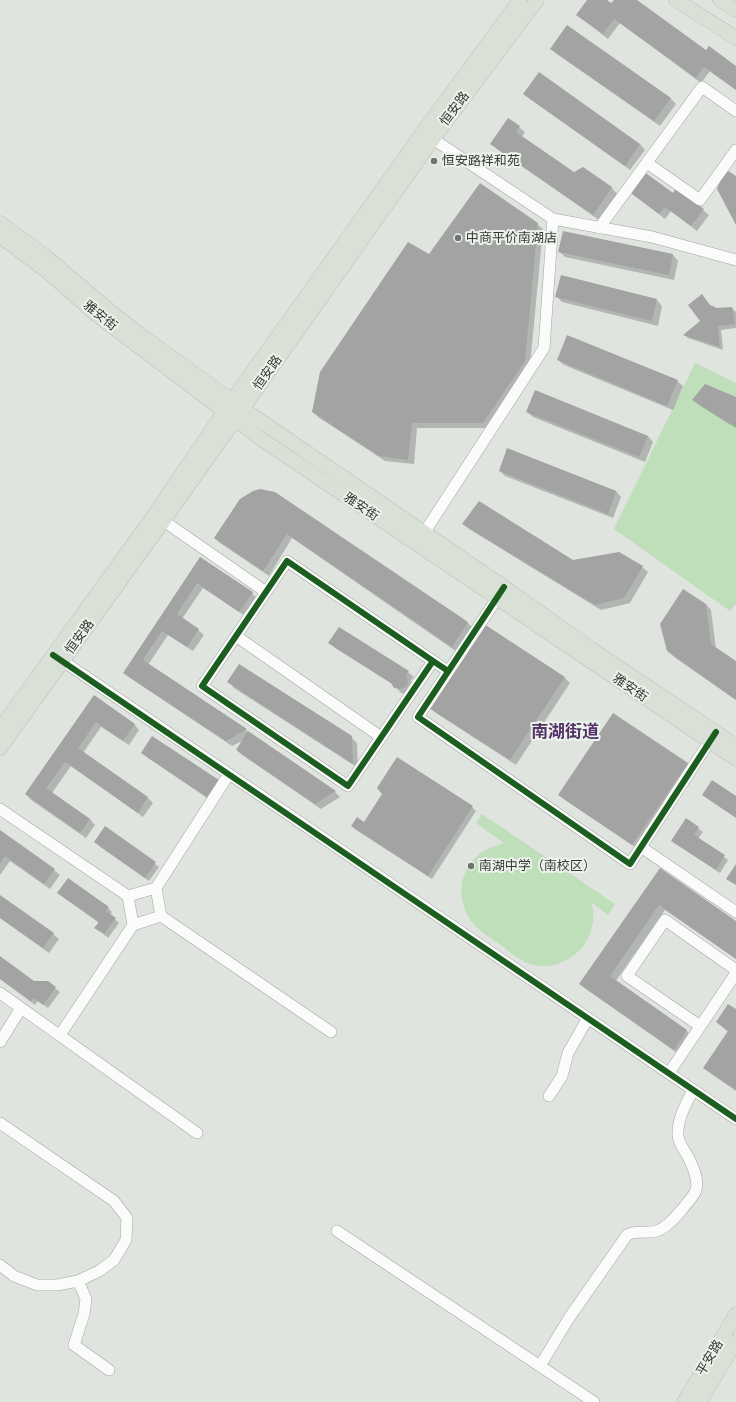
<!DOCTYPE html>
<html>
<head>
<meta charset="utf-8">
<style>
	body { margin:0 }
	canvas { display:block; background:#dfe4de }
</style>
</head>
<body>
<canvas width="736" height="1402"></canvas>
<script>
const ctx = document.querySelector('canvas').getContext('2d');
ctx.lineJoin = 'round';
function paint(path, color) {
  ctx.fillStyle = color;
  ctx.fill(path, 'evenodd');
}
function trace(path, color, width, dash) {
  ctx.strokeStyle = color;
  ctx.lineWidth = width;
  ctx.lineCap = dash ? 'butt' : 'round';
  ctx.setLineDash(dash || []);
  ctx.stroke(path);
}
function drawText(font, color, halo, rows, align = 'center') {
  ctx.font = font + ' Karla,"Noto Sans SC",sans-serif';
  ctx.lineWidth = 4;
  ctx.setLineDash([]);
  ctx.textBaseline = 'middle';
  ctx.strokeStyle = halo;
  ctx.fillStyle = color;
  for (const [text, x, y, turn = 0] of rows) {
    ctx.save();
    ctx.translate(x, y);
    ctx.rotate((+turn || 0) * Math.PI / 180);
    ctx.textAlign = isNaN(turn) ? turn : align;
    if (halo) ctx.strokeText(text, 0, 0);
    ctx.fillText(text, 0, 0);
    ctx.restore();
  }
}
paint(new Path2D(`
	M695,363L736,383V604L730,611L614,529Z
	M482,814L615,904L608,915L591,902C596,916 593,931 584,945C571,963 546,972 525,962C515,957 506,949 498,943C489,937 480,932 474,924C456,903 457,871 480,854C487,848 496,846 504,843L476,823Z`), '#bfdeba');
paint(new Path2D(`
	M588,0H605L612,5L615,0H636L706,51L736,67V90L710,71L701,83L620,23L608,39L577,15Z
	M552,49L670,98L676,104L660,126L557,54Z
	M524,94L640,144L645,150L630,170L530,99Z
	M509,119L525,132L522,137L574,173L583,168L612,188L617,194L599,220L497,149L492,144Z
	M629,191L673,194L703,210L709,215L697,231L671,211L665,219Z
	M537,224L543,229L530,366L489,428H417L414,464L385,461L318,417L313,411L429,256Z
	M560,252L673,255L678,261L674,280L565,257Z
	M562,276L657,300L662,306L658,326L562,302L557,297Z
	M711,306L717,309L732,308L736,312V328L721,330L723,350L688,338L684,335L702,322Z
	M558,360L677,381L683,386L673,410L564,365Z
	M736,398V428L699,405L694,399Z
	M527,412L648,436L653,442L645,462L533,417Z
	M508,449L616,491L621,497L613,518L505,476L500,471Z
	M260,490L275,493L468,623L473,628L457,652L292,538L269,576L220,543L215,538L240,499L247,495Z
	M464,524L573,561L642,567L648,572L630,603L601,610L469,529Z
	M201,558L252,593L257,598L245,616L203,588L182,619L198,630L204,635L193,651L168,635L148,665L246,730L335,792L340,797L321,809L242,755L237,750L244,740L232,746L130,678L124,673Z
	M706,604L711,610L716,649L736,663V700L674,657L668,651Z
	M339,628L408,672L414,677L411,680L413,687L406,694L401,693L394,685L335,648L330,642Z
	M564,677L570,683L516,765L436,713L431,708Z
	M229,682L351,737L357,743L358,768L234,688Z
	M94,696L134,724L139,730L129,745L101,727L83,753L148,798L153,803L143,817L71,766L52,793L90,819L95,825L86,838L31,800L26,794Z
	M142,753L218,781L213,802L148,758Z
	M687,764L692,769L638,849L565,800L559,794Z
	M472,807L476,811L432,879L356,830L352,826L365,823Z
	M686,819L703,832L698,839L728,860L720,873L676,844Z
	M105,828L159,867L149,881L99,846Z
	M0,832L54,870L60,875L50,889L10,861L0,875Z
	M660,869L736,922V959L665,910L615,982L687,1031L692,1037L680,1055L586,989L580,984Z
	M0,896L53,934L59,939L49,953L0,918Z
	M63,897L108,908L112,912L110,915L119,923L108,938L100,931L99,923Z
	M0,957L34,982H47L60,992L48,1008L38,1001L35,1005L0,979Z
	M736,1010V1091L710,1073L704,1068L728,1032L717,1022Z`), '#0003');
paint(new Path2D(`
	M587,0H607L611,3L614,0H637L706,50L709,46L736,66V90L704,67L696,78L614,19L603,34L576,15Z
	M567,25L671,98L654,121L550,49Z
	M539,72L640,144L625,166L523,94Z
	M508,118L520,126L516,132L574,172L583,167L612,187L593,215L490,144Z
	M725,169L736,176V225L717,189Z
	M643,171L673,193L676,188L704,209L691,226L665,207L659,214L628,191Z
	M480,183L538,223L525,361L483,423H412L408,460L379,456L312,412L320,372L408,242L429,254Z
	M563,231L673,254L669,275L558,252Z
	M561,275L657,299L652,321L555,297Z
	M702,294L710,305L717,308L732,307L735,324L718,326L720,347L683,335L700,321L688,305Z
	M567,335L678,380L667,406L557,360Z
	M705,384L736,397V425L728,423L692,400Z
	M535,390L648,436L639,457L526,412Z
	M507,448L616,491L608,514L499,471Z
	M260,489L275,492L468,622L452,647L287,534L263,571L214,538L240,499L253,491Z
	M479,501L573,560L619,552L643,566L624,598L595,605L462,524Z
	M200,557L253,592L239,612L197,583L177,614L199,629L187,647L162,631L143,660L247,729L226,741L123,673Z
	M683,589L706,604L711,644L736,661V700L667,651L660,624Z
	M484,624L565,677L510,760L429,708Z
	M339,627L409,671L406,674L408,681L407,686L401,689L394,688L391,683L328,643Z
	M239,664L352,736L353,764L227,682Z
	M94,695L135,724L123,741L96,722L78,748L148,797L138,813L65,762L46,788L90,819L80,833L25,794Z
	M613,713L688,763L632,845L558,795Z
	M248,731L336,791L315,804L236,750Z
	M152,736L219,780L207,797L141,753Z
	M397,757L473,806L428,876L351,826L357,817L364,822L382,794L377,788Z
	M712,780L736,796V818L702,795Z
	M686,818L699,827L694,835L725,855L716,870L671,841Z
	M105,826L156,862L145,878L94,842Z
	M0,830L55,869L44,884L5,856L0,863Z
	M736,864V885L726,879Z
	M660,868L736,921V959L659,905L610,976L687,1030L674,1050L579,984Z
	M68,878L109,907L106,911L116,918L104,934L94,928L99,922L57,893Z
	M0,895L54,933L43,948L0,918Z
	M0,956L34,981H48L56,987L43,1005L34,998L31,1001L0,979Z
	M728,1004L736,1009V1090L703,1068L728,1031L716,1022Z`), '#a2a3a2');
const minor = new Path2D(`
	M427,135L553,219L652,237L736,260
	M647,163L700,200L736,150
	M599,228L702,87L736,111
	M158,517L266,592
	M424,533L544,348L553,219
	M502,591L418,717L630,864L713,736
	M236,636L381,737
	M57,657L736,1119
	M433,661L348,786L202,686L287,561L433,661L448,671
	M0,809L128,896L133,925
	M641,847L736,912
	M156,888L161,916L331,1032
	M128,896L156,888L229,774
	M0,993L197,1133
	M700,1026L627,976L665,920L736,970
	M60,1035L133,925L161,916
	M0,1042L21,1008
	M669,1073L736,973
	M549,1096L562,1076L568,1053L588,1018
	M0,1123L114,1201L127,1218L126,1240L114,1260L99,1271L78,1281L57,1285H37L14,1276L0,1265
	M337,1231L594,1402
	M78,1281L86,1299L84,1314L74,1345L109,1370
	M540,1366L569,1318L627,1235C640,1229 649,1235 659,1230C669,1226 677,1215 684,1207C688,1202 694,1196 696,1190C699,1180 692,1164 687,1155C683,1149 679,1143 678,1136C677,1119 686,1104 693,1090`);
const major = new Path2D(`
	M676,0L736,38
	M720,0L736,10
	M0,223L45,256L116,316L138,333L243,409L504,587L590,648L736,746
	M0,236L48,272L97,315L264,441L736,759
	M0,729L155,514L224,412L423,132L520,0
	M0,748L164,520L433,139L537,0
	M684,1402L736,1314
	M700,1402L736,1341`);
trace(minor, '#a1a5a1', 12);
trace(major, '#bdbfbc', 15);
trace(minor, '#fafbfa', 11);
trace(major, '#d9e1d7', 14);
trace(new Path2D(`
	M504,587L418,717L630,864L716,732
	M53,655L736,1119
	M433,661L348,786L202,686L287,561L433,661L448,671`), '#1b5e20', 6);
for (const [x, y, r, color] of [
	[434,161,4,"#717570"],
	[458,238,4,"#717570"],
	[471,866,4,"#717570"]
]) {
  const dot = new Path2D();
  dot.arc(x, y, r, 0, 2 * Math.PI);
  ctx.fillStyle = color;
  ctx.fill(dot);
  trace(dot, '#ebf3ea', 1.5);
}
drawText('13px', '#363935', '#ebf3ea', [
	["恒安路",455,109,-53],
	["雅安街",100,316,39],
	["恒安路",268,373,-55],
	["雅安街",361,507,34],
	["恒安路",80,637,-54],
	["雅安街",630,688,34],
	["平安路",710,1358,-59]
]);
drawText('13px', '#363935', '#ebf3ea', [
	["恒安路祥和苑",442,161],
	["中商平价南湖店",466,238],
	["南湖中学（南校区）",479,866]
], 'left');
drawText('bold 17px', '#55326a', '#ebf3ea', [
	["南湖街道",565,732]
]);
</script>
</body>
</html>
